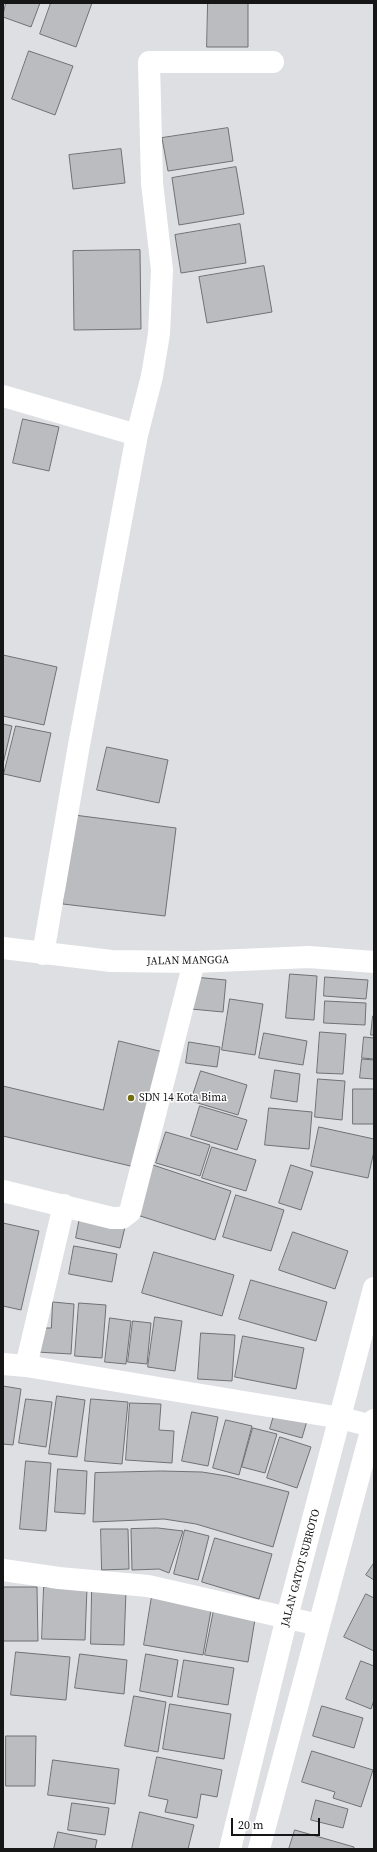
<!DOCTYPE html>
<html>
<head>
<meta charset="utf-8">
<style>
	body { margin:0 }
	#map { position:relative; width:377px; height:1852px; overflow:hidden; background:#dedfe3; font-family:"Source Serif 4",serif }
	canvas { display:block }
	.frame { position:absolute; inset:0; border:4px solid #161617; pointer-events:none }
	.scale { position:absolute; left:231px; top:1818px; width:89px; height:18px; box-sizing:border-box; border:2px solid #161617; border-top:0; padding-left:5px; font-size:12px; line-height:14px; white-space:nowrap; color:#161617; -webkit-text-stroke:3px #fff; paint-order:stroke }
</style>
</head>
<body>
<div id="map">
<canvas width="377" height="1852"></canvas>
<div class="frame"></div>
<div class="scale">20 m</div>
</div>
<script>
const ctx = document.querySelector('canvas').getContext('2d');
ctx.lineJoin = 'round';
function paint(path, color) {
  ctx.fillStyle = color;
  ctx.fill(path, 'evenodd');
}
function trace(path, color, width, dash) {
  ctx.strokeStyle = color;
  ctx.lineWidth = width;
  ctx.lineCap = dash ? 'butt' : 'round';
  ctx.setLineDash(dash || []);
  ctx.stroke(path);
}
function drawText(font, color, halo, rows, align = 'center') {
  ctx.font = font + ' "Source Serif 4",serif';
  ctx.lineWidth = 3;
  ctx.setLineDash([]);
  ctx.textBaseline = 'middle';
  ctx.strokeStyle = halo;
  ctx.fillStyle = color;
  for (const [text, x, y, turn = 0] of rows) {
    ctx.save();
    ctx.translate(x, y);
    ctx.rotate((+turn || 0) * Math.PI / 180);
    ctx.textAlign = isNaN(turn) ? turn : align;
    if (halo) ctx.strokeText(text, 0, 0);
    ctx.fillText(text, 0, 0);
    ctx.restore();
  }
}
const building = new Path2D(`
	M6,3H40L31,27L3,17Z
	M51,3H92L76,47L40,34Z
	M208,3H248V47H207Z
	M29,51L73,66L55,115L12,99Z
	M228,128L233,161L168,171L162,138Z
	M121,149L125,183L73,189L69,155Z
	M236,167L244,214L179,225L172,178Z
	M240,224L246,263L181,273L175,235Z
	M140,250L141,329L74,330L73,251Z
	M264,266L272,312L207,323L199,277Z
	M23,419L59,427L49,471L13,463Z
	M3,655L57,667L44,725L3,716Z
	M3,724L12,726L3,764Z
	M16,726L51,733L40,782L4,774Z
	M107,747L168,760L159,803L97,790Z
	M74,815L176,828L165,916L63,904Z
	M290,974L317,976L314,1020L286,1018Z
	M194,977L226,980L223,1012L191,1009Z
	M325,977L368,980L366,999L324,996Z
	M230,999L263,1004L255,1055L222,1050Z
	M325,1001L366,1003L365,1025L324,1023Z
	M373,1016H374V1035H371Z
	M320,1032L346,1034L343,1074L317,1073Z
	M264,1033L307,1041L303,1065L259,1058Z
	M364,1037L374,1038V1059L362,1058Z
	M119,1041L167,1053L139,1168L3,1136V1086L103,1110Z
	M189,1042L220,1047L217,1067L186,1063Z
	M362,1059L374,1060V1079L360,1078Z
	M275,1070L300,1074L297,1102L271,1098Z
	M201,1071L247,1085L238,1115L191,1101Z
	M318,1079L345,1081L342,1120L315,1117Z
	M353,1089H374V1124H353Z
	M200,1106L247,1120L237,1150L191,1136Z
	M269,1108L312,1112L309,1149L265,1145Z
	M319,1127L374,1139V1151L368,1178L311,1166Z
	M166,1132L210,1145L200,1176L156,1163Z
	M212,1147L256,1160L246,1191L202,1178Z
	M150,1164L231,1191L215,1240L134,1214Z
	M291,1165L313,1172L301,1210L279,1203Z
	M236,1195L284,1210L271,1251L223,1237Z
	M80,1217L125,1227L120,1248L76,1238Z
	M3,1223L39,1231L21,1310L3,1306Z
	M293,1232L348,1251L335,1289L279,1270Z
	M74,1246L117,1254L112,1282L69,1274Z
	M154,1252L234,1275L222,1316L142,1293Z
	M251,1280L327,1302L316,1341L239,1319Z
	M53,1302L74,1304L71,1354L37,1352L40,1328H51Z
	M79,1303L106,1305L102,1358L75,1356Z
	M155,1317L182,1321L175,1371L148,1367Z
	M110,1318L131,1321L126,1364L105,1362Z
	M133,1321L151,1323L147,1364L128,1362Z
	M201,1333L235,1335L232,1381L198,1379Z
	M243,1336L304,1348L296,1389L235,1377Z
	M3,1386L21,1389L13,1445L3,1444Z
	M57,1396L85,1400L77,1457L49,1454Z
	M26,1399L52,1402L46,1447L19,1443Z
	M91,1399L128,1402L122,1464L85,1461Z
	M130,1403L161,1404L159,1430L174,1431L172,1463L126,1460Z
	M192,1412L218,1417L208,1466L182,1461Z
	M275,1412L307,1421L302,1438L270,1429Z
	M226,1420L252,1426L239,1475L213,1468Z
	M253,1428L277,1434L265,1473L242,1467Z
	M280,1437L311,1447L297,1488L267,1478Z
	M26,1461L51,1463L46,1531L20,1529Z
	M58,1469L87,1471L85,1514L55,1512Z
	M161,1471L202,1472L227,1476L289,1492L273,1547L196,1524L164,1519L93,1522L95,1473Z
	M158,1528L183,1531L169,1573L159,1569L132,1570L131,1529Z
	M101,1529H128L129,1569L102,1570Z
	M185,1530L209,1536L198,1580L174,1574Z
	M215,1538L272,1554L259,1599L202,1582Z
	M374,1563V1580L366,1575Z
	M3,1587H37L38,1641H3Z
	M44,1587L87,1588L85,1640L42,1639Z
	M92,1591H126L124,1645L91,1644Z
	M366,1594L374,1598V1651L344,1637Z
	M152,1596L212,1605L203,1655L144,1645Z
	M215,1605L256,1613L248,1662L205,1655Z
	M16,1652L70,1657L66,1700L11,1695Z
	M80,1654L127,1660L124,1694L75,1688Z
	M146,1654L178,1660L172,1697L140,1691Z
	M184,1660L234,1668L228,1705L178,1697Z
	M361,1661L374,1666V1700L371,1709L346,1699Z
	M134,1696L166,1702L158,1752L125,1746Z
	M170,1704L231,1714L224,1759L163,1749Z
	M322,1706L363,1718L354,1748L313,1736Z
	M6,1736H36L35,1786H6Z
	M312,1751L373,1770L361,1807L333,1798L335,1792L302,1782Z
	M157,1757L222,1770L217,1797L201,1794L197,1818L165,1812L168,1800L149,1796Z
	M53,1760L119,1769L115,1804L48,1795Z
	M316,1800L348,1809L343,1828L311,1820Z
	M72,1803L109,1808L105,1835L68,1830Z
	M140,1812L194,1825L188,1849H132Z
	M295,1830L354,1847V1849H289Z
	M58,1832L97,1840L95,1849H54Z`);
paint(building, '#bbbcbf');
trace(building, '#6f7173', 1);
trace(new Path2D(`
	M3,396L137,435
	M3,948L111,961L194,962L309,957L374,962
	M43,954L79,745L137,435L152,376L159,334L162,270L152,183L149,62H273
	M3,1191L112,1218H122L130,1212L194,962
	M3,1364L26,1366L341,1418L372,1426
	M26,1366L64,1205
	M3,1570L59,1578L148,1586L319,1625
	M230,1849L287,1617L374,1288
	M259,1849L374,1420`), '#fff', 22);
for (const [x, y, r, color] of [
	[131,1098,4,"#736e0e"]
]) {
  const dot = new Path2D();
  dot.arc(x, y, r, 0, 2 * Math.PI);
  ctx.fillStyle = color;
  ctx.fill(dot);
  trace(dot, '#fff', 1.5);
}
drawText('11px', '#161617', '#fff', [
	["JALAN MANGGA",188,961,-1],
	["JALAN GATOT SUBROTO",301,1568,-75]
]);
drawText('11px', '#161617', '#fff', [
	["SDN 14 Kota Bima",139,1098]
], 'left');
</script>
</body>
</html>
